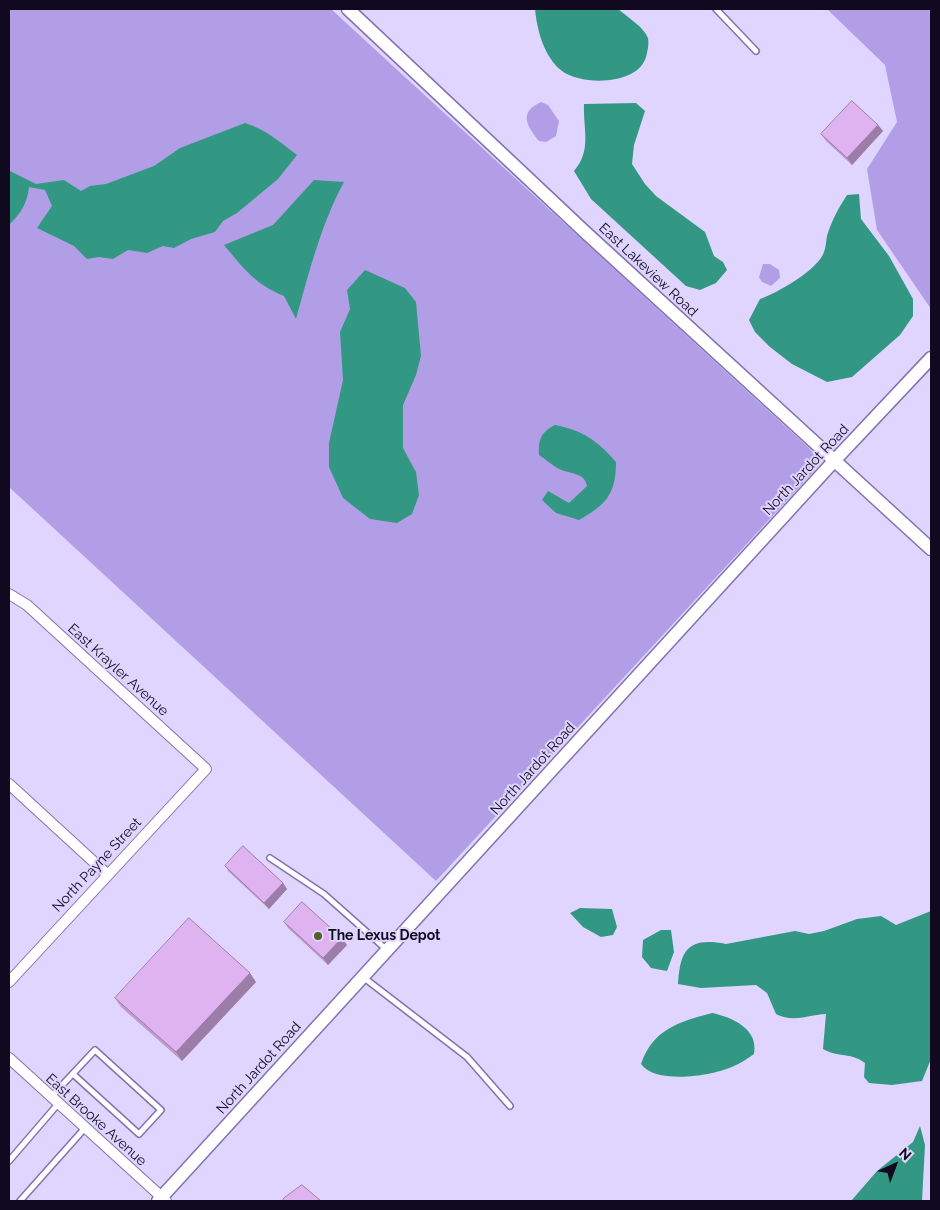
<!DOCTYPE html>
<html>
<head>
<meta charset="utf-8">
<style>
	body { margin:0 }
	#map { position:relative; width:940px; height:1210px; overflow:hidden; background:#dfd5fe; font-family:Raleway,sans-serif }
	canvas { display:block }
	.frame { position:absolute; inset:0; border:10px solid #110920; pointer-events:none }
	.north { position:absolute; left:870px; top:1140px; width:50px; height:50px; -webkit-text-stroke:4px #dfd5fe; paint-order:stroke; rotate:43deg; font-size:14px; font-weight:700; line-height:20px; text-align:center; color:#110920 }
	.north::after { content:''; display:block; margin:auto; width:18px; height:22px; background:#110920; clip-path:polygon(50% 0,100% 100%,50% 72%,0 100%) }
</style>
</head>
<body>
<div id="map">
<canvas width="940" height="1210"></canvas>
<div class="frame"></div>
<div class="north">N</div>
</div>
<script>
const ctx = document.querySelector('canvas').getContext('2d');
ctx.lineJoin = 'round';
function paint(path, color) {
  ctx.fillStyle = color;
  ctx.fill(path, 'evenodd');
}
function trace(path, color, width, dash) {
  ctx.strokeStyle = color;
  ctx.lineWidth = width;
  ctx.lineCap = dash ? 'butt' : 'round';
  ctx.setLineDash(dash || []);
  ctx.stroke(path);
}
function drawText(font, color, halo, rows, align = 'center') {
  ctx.font = font + ' Raleway,sans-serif';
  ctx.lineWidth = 4;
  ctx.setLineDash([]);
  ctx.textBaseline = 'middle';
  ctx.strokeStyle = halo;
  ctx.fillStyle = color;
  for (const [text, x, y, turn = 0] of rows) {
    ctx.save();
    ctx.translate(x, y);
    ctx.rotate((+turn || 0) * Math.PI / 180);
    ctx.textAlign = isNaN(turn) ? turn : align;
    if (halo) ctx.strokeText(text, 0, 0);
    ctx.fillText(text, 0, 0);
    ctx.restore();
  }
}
paint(new Path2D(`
	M9,9H331L810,449L819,461L814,471L436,881L9,487Z
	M827,9H931V309L877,230L867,169L897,122L885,65Z
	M541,102L548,105L559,121L556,136L546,142L539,141C526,125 519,112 541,102Z
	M763,264H770L779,270L780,278L771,286L762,282L759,277Z`), '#b29ee7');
paint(new Path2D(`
	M535,9H618C627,17 644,27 648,38C649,43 648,48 647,53C642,86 582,86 562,71C544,57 537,30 535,9Z
	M636,103L645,111L634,145L632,164L645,184L656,196L705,232L714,256L723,262L727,270L716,283L700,290L686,286L591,199L574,171C592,150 583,130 584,104Z
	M245,123C265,129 280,142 297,155L278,179L237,213L223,221L215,232L191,239L174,248L163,246L147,253L128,250L113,259L99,257L87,259L74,246L37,228L52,206L45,190L29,187C27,204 21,213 9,225L10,171L36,184L64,180L81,191L90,186L106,184L154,166L180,148Z
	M314,180L344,182C321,224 309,273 296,319L284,296C255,284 244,269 224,245L273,225Z
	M859,194L861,219L889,256L913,299V316L900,335L852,377L827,382L792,364L770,347L755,332L749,320L760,299C777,293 818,270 824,252C826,247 826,241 827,236C831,222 839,207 847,195Z
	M365,270L405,288L416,302L421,356L416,375L403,405V448L416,472L419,495L412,514L397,523L370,519L343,498L329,467V443L343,380L340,332L350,309L347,290Z
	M555,425C582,430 598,441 616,462C616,494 606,505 579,520L556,513L542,500L548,491L569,503L587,486C585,472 569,474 559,469C552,465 545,459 539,455C538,440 541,432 555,425Z
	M580,908L612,909L617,927L613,935L601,937L583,927L570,913Z
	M931,911V1059L922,1081L892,1085L869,1083L864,1077L865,1063C851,1052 839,1058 823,1049L826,1014C808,1015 793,1023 776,1014L767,993L756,985L701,988L678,984C680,949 689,937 726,944L795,931L809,934L824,931L857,919L881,916L896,925Z
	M661,930H671L674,952L667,971L651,968L642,957L643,940Z
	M712,1013C732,1017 759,1029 754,1054C748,1058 741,1063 734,1066C713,1076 656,1085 641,1064C653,1029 679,1022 712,1013Z
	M920,1126L925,1145L922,1201H851L877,1171L913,1142Z`), '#329883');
const service = new Path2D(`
	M716,9L756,51
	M270,858L324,894L387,950
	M363,977L467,1057L510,1106
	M51,1097L95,1050L161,1110L139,1134L73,1074
	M9,1161L58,1104
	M20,1201L85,1128`);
const minor = new Path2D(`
	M9,594L27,605L206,769L9,982
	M9,784L107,874
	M9,1058L166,1201`);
const tertiary = new Path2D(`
	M348,9L585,232L931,549
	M158,1201L834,461L931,358`);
trace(service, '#8372b0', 8);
trace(minor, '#8372b0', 12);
trace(tertiary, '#8372b0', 15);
trace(service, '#fff', 5);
trace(minor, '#fff', 10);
trace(tertiary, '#fff', 12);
paint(new Path2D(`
	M878,125L883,131L852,165L826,141L821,134Z
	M225,866L283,883L287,889L269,909L229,872Z
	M284,922L342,938L347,945L328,965L288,928Z
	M256,982L182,1061L121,1007L115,998Z`), '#bf9ace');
paint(new Path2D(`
	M878,125L883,131L852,165L847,158Z
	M283,883L287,889L269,909L264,903Z
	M342,938L347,945L328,965L323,958Z
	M250,973L256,982L182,1061L176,1052Z`), '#9b7da7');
const building = new Path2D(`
	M852,101L878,125L847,158L821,134Z
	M243,846L283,883L264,903L225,866Z
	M302,902L342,938L323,958L284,922Z
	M189,918L250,973L176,1052L115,998Z
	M302,1185L321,1201H282L284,1198Z`);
paint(building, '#deb3ef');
trace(building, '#9b7da7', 1);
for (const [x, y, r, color] of [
	[318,936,5,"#565e2c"]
]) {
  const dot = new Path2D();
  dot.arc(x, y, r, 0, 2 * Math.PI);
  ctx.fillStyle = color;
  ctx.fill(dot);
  trace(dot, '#dfd5fe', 2);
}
drawText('14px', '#110920', '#dfd5fe', [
	["East Lakeview Road",648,270,43],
	["North Jardot Road",806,470,-47],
	["East Krayler Avenue",118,670,42],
	["North Jardot Road",533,769,-48],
	["North Payne Street",97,865,-47],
	["North Jardot Road",259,1068,-48],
	["East Brooke Avenue",96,1120,42]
]);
drawText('bold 14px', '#110920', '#dfd5fe', [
	["The Lexus Depot",328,936]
], 'left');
</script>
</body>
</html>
